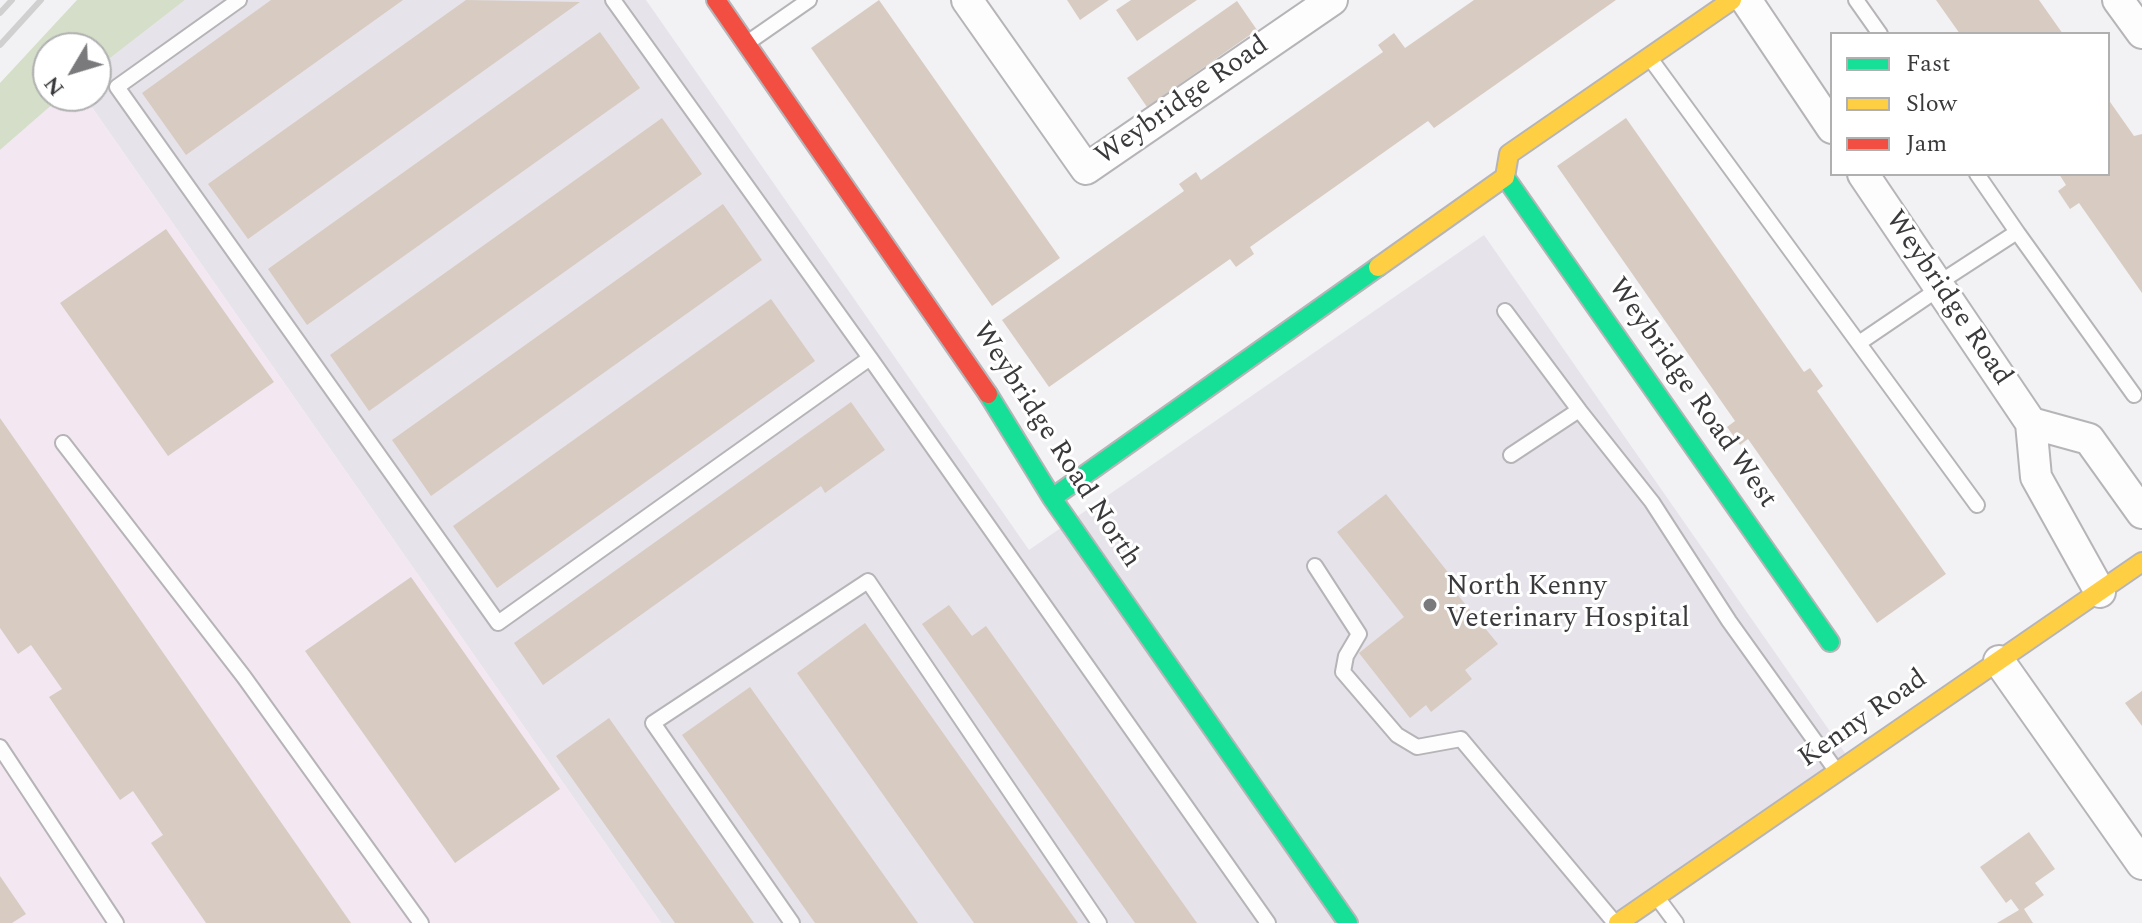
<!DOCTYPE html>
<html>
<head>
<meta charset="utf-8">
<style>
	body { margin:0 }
	#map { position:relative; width:2142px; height:923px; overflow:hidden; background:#f2f1f4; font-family:Spectral,serif }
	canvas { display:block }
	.legend { position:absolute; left:1830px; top:32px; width:280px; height:144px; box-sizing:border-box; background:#fff; border:2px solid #b0b0b1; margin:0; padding:10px 14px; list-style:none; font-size:24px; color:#3a393b }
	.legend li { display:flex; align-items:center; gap:16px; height:40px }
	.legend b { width:40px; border:2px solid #b0b0b1 }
	.north { position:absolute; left:32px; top:32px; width:80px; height:80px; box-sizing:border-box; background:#fff; border:2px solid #b0b0b1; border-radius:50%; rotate:232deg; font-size:22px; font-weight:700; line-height:32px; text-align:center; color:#3a393b }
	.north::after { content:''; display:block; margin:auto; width:28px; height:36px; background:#7a797c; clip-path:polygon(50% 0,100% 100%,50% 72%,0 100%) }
</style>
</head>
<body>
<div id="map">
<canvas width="2142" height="923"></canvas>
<ul class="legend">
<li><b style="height:10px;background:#16e098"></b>Fast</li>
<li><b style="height:10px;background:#ffcf43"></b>Slow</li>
<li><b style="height:10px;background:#f24e42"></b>Jam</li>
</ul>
<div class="north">N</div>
</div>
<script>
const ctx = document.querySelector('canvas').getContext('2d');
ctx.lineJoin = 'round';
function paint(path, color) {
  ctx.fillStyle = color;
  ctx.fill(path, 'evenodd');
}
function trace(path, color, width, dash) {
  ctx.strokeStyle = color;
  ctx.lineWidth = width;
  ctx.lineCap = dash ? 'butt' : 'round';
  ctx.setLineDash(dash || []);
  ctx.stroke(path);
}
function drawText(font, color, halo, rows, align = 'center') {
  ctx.font = font + ' Spectral,serif';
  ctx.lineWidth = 6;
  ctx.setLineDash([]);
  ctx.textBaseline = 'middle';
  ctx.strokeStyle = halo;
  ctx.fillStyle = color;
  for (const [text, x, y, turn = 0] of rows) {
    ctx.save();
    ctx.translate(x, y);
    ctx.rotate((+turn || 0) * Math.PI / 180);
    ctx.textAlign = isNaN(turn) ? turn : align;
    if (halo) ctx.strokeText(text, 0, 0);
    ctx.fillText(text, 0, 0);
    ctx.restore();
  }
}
paint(new Path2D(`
	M185,0H646L1029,550L1484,235L1852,763L1626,923H661L84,96H96V69Z`), '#e6e3eb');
paint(new Path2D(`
	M62,96H84L661,923H0V150Z`), '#f3e8f2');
paint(new Path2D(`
	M77,0H185L96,69V48H48V96H62L0,150V83Z`), '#d5dec9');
paint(new Path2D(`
	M271,0H403L186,155L142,93Z
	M466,0L580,2L248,239L208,184Z
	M879,0L1060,258L992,306L811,48Z
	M1067,0H1109L1080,20Z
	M1131,0H1197L1137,41L1116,10Z
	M1474,0H1616L1434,128L1428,121L1250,247L1254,254L1236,267L1230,259L1049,387L1002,320L1184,191L1179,184L1196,172L1201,180L1383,52L1378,45L1394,33L1405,48Z
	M1936,0H2039L2063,34H1960Z
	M1237,1L1257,30L1147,107L1127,78Z
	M600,32L640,88L307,325L268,269Z
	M2108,99L2134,136L2142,134V293L2079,203L2070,209L2058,191L2066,185L2059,174H2108Z
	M662,118L702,174L369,411L330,355Z
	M1626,118L1804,372L1810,368L1823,386L1817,391L1946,574L1877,623L1748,439L1740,445L1727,427L1735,421L1557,166Z
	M723,204L762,260L431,496L392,440Z
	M166,229L274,382L168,456L60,303Z
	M771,299L815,361L497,588L453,526Z
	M851,402L885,450L825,493L821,486L543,685L514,643Z
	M0,418L351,923H206L151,843L163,835L133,791L120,800L49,697L62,689L31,645L18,654L0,628Z
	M1386,494L1462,590L1457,594L1498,644L1465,670L1472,679L1431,712L1426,705L1410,718L1359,653L1404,617L1337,532Z
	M411,577L560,789L455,863L305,651Z
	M949,605L972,636L986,626L1197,923H1135L922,624Z
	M865,623L1078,923H974L797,673Z
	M750,687L918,923H815L682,735Z
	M2142,691V726L2125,703Z
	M609,718L754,923H675L556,756Z
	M2029,832L2055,869L2035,883L2044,895L2024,909L2033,923H1997L2019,910L2011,899L2006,903L1980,867Z
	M0,876L26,914L12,923H0Z`), '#d8ccc2');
const lane = new Path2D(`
	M239,0L117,87L498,623L870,358L1268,923
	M613,0L870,358
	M1856,0L1880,34
	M750,41L809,0
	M1652,61L1977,505
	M2017,232L2134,395
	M1937,284L2017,232L1977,174
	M1505,311L1579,410
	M1859,343L1940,288
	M63,443L244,677L421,923
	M1511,455L1579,410L1652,502L1729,621L1835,769
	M1315,566L1359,634L1346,656L1343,672L1397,735L1417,747L1461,739L1615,923
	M0,747L116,923
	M1659,900L1676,923
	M792,923L653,723L868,581L1099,923`);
const street = new Path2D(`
	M967,0L1086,169L1332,0
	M1746,0L1832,128
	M2118,0L2142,33
	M1863,174L2031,423L2036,477L2100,592
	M2031,423L2089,439L2142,513
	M1999,661L2142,864`);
const fast = new Path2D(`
	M1505,177L1830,642
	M988,394L1052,498L1348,923
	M1052,498L1378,267`);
const slow = new Path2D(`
	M1378,267L1505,177L1509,154L1732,0
	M1618,923L2142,562`);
const jam = new Path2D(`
	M716,0L988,394`);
trace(lane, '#b6b4b7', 18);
trace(street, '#b6b4b7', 34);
trace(fast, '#b6b4b7', 22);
trace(slow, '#b6b4b7', 22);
trace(jam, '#b6b4b7', 22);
trace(lane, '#fdfdfd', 14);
trace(street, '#fdfdfd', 30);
trace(fast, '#16e098', 18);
trace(slow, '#ffcf43', 18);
trace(jam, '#f24e42', 18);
trace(new Path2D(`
	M0,13L12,0
	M0,45L41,0`), '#d0d0d1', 6);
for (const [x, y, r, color] of [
	[1430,605,8,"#7a797c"]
]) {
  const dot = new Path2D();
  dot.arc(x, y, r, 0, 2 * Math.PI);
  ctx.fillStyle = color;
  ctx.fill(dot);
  trace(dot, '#fff', 3);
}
drawText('28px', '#3a393b', '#fff', [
	["Weybridge Road",1183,102,-35],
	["Weybridge Road",1947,299,56],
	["Weybridge Road West",1691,394,55],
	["Weybridge Road North",1055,446,57],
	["Kenny Road",1864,720,-35]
]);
drawText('28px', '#3a393b', '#fff', [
	["North Kenny",1446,589],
	["Veterinary Hospital",1446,621]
], 'left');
</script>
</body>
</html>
